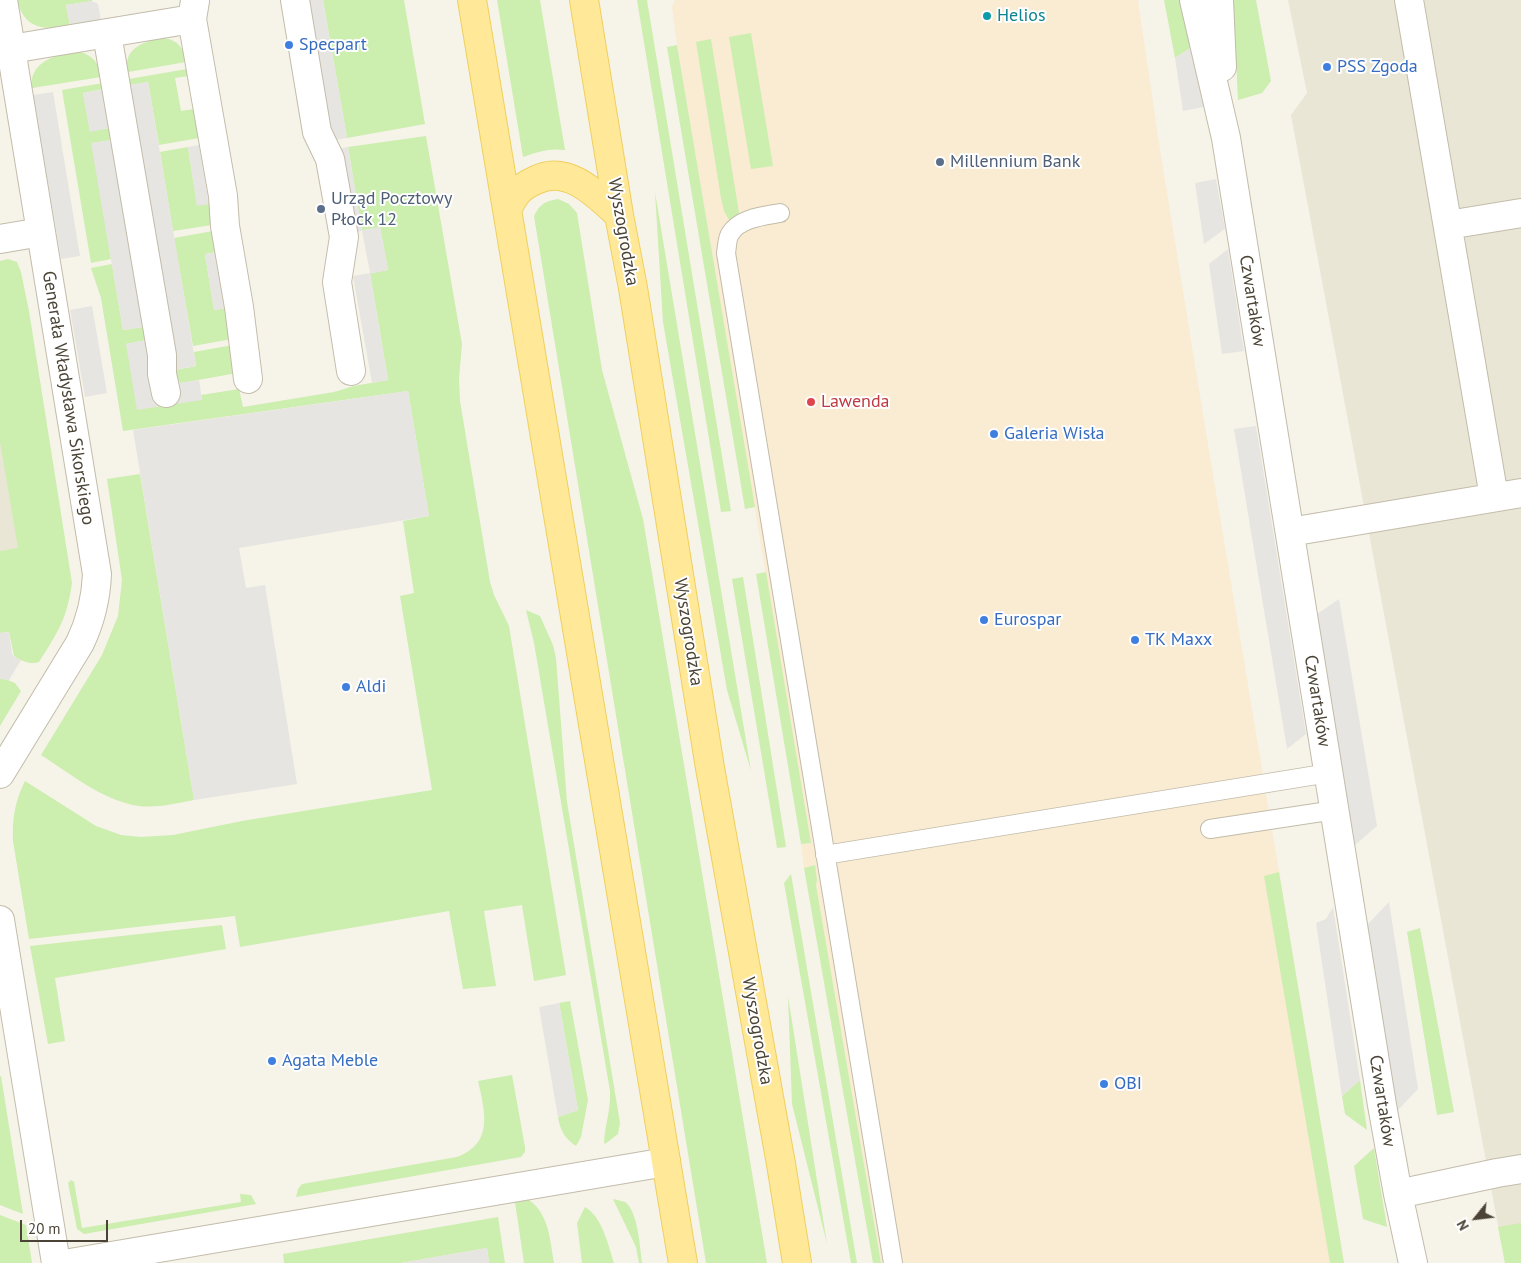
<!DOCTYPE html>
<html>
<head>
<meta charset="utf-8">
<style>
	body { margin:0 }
	#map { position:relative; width:1521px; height:1263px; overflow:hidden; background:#f6f3e9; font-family:"PT Sans",sans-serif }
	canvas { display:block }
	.north { position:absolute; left:1451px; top:1193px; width:50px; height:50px; -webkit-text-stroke:4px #fff; paint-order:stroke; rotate:241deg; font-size:14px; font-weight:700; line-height:20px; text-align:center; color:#4b4436 }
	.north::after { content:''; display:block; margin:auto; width:18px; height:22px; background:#4b4436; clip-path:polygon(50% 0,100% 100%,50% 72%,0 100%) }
	.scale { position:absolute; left:20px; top:1220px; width:88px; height:22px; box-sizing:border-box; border:2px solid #4b4436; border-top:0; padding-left:6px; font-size:15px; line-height:18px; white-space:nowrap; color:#4b4436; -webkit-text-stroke:4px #fff; paint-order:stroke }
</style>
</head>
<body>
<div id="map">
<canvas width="1521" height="1263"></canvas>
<div class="north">N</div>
<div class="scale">20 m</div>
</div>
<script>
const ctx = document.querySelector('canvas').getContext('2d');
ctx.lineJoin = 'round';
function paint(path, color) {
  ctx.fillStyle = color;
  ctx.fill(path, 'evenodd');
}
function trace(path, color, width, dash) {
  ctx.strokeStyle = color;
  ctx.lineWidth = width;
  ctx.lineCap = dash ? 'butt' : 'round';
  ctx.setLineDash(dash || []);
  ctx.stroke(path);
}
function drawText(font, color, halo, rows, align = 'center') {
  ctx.font = font + ' "PT Sans",sans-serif';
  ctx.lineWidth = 4;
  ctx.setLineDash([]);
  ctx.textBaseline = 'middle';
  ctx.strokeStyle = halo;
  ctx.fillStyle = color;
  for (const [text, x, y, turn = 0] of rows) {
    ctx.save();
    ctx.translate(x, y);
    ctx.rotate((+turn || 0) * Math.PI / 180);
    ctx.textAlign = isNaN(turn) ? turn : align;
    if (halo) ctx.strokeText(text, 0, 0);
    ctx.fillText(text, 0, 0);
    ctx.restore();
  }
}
paint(new Path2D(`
	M1288,0H1521V1263H1505L1291,115L1307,93Z
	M0,328L44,596L0,603Z`), '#eae6d6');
paint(new Path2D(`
	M675,0H1138L1158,137L1203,414L1344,1263H881L816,885L817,880L814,865L804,868L801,844L811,843L677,45L672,7Z`), '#f9ecd3');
paint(new Path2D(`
	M17,0H92V1L66,5L70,26C44,30 25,30 17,0Z
	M323,0H404L425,124L347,138Z
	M497,0H540L565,150C549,148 538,152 523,157Z
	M637,0H647L731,511L721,512Z
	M1164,0H1183L1192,47L1175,58Z
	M1233,0H1256L1271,81L1262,93L1238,100Z
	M751,33L773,166L751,169L729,37Z
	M163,38C179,40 183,48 186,62L128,72C122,48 145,41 163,38Z
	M711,39L739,213L729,220L724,211L721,198L696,42Z
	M677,45L755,507L745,509L667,47Z
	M81,52C93,56 99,63 101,77L32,88C28,61 59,53 81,52Z
	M187,69L188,76L175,78L181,111L194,109L199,138L159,145L148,82L130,85L129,79Z
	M103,83L104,89L83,93L90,131L110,128L112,140L92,143L111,259L91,263L62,90Z
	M426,136L462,344L459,378L460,401L490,582L494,595L509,626L566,975L534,981L522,905L484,911L496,986L463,989L449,911L240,947L235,916L29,939L13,841C12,819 15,801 25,781L96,826L121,835L141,837L173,835L242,821L432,790L400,596L414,593L403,521L429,516L408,391L123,431L101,298L91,268L112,264L123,330L143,327L146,340L126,344L202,399L201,395L239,389L243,407L334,392L354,386L388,380L370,273L388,270L380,227L362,231L348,147Z
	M188,147L197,205L209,204L212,225L173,231L160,152Z
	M655,192L751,771L727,690L663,322Z
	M558,199L569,204L577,213L602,370L643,519L767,1263H706L534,216C541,203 544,202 558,199Z
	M213,231L217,252L205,254L214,310L227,308L232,339L193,346L174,238Z
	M8,259L17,262L21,272L29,311L72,583C67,619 58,632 39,662C31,665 21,661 14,656L9,632L0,633V551L18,548L0,442V261Z
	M233,345L237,373L181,383L176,377L175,370L196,366L194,352Z
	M140,474L194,800C173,804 150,810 129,804C97,796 68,772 41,755L102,655L118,616L122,580L107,479Z
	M766,572L811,843L801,844L756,574Z
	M743,577L786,847L777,848L732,579Z
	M526,610L540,616L553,645L556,658L567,802L620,1123L618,1134L605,1144L604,1142C605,1125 611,1109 610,1091L534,643Z
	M3,678L15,683L21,691L0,726V679Z
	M815,865L817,880L816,885L881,1263H873L804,868Z
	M1279,872L1344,1263H1330L1264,876Z
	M791,874L857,1263H851L784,883Z
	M222,925L226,949L55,978L65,1041L48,1044L30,946Z
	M1420,928L1454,1112L1437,1115L1407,932Z
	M788,996L827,1244L792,1104Z
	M570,1001L588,1100L581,1137L576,1146C565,1139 560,1130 558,1117L578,1110L559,1003Z
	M512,1075L525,1147V1152L521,1157L296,1197L298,1189L302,1184L457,1157C494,1143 485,1112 478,1081Z
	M0,1076H1L23,1214L0,1205Z
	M1360,1080L1367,1130L1345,1114L1342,1096Z
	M1374,1148L1387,1227L1363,1219L1354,1166Z
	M71,1180L74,1182L82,1228L241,1202L240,1194L251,1195L256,1204L84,1234L77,1229L68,1183Z
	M613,1199C617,1200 622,1201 625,1202C638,1211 640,1248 642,1263H639L636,1247Z
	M529,1200C549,1214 550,1240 554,1263H524L515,1202Z
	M585,1207C602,1217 608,1244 614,1263H582L577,1223Z
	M0,1215L26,1225L32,1263H0Z
	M498,1217L505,1263H489L487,1248L401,1263H284L283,1254Z
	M1521,1223V1263H1505L1498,1227Z`), '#cceeae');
paint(new Path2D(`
	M306,0H323L347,138L329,141Z
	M92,1L98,4L101,21L70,26L66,5Z
	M1192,47L1204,107L1183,111L1175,58Z
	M148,82L196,366L175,370L176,377L181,383L199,380L202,400L137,410L126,344L146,340L143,327L123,330L91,143L112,140L109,128L90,132L83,93Z
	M53,92L80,256L61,259L33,95Z
	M199,145L209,204L197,206L188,147Z
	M348,147L362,230L380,227L388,270L370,274L388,380L372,383L353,276L370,273L362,231L353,232L339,149Z
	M1216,179L1225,229L1204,244L1195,183Z
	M1228,249L1244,351L1222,354L1209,264Z
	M217,252L227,308L214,310L205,254Z
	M92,306L107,393L85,397L70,310Z
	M408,391L429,516L239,548L246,588L265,585L297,784L194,800L133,430Z
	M1256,426L1306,734L1287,749L1234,429Z
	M1339,599L1377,826L1355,845L1317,614Z
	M9,632L12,653L14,657L21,660L9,680L0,679V633Z
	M1389,902L1418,1089L1397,1111L1367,925Z
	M1333,907L1360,1080L1342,1096L1316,923L1326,919Z
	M559,1003L578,1110L558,1117L539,1007Z
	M487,1248L489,1263H401Z`), '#e7e5e1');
const service = new Path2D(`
	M780,213C764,216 739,218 730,234C727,238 727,248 726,253L893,1263
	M1210,829L1335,810
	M825,855L1329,773`);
const minor = new Path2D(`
	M295,0L317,132L330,159L344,237L337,282L351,371
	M1194,0L1226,138L1382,1105L1398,1194L1413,1263
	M1219,0L1222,67
	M1409,0L1494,497
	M192,19L223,196L225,226L239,307L248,379
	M107,34L162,355V374L166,393
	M11,49L192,19L195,1
	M1448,225L1521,213
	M0,239L41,232
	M1290,532L1521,493
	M0,774L80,643C91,620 96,599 97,574L3,0
	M0,920L56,1263
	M1398,1194L1497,1173L1521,1169
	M70,1263L666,1162`);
const primary = new Path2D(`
	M472,0L683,1263
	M584,0L619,215L633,288L710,768L781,1164L797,1263
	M507,209C510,204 513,198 517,193C522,187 529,183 536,180C568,164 597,195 619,215`);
trace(service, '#c3bcaa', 20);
trace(minor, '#c3bcaa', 30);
trace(primary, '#f0cf5d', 30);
trace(service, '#fff', 18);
trace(minor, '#fff', 28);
trace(primary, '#ffe999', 28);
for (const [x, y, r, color] of [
	[987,16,5,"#0f9aa8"],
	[289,45,5,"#3f7fe0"],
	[1327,67,5,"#3f7fe0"],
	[940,162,5,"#5c6f8a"],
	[321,209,5,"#5c6f8a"],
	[811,402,5,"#e0444e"],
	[994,434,5,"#3f7fe0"],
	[984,620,5,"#3f7fe0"],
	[1135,640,5,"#3f7fe0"],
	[346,687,5,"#3f7fe0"],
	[272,1061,5,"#3f7fe0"],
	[1104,1084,5,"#3f7fe0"]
]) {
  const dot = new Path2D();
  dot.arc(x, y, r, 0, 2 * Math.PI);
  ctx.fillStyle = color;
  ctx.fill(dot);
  trace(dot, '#fff', 2);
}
drawText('18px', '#0d838f', '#fff', [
	["Helios",997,16]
], 'left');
drawText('18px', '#366cbe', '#fff', [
	["Specpart",299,45],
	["PSS Zgoda",1337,67],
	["Galeria Wisła",1004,434],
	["Eurospar",994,620],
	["TK Maxx",1145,640],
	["Aldi",356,687],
	["Agata Meble",282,1061],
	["OBI",1114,1084]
], 'left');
drawText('18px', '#4e5e75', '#fff', [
	["Millennium Bank",950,162],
	["Urząd Pocztowy",331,199],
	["Płock 12",331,220]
], 'left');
drawText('18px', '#4b4436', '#fff', [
	["Wyszogrodzka",623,232,80],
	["Czwartaków",1252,301,81],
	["Generała Władysława Sikorskiego",68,398,81],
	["Wyszogrodzka",688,632,81],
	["Czwartaków",1317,701,81],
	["Wyszogrodzka",757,1031,80],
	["Czwartaków",1382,1101,81]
]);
drawText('18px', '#be3a42', '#fff', [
	["Lawenda",821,402]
], 'left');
</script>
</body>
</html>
